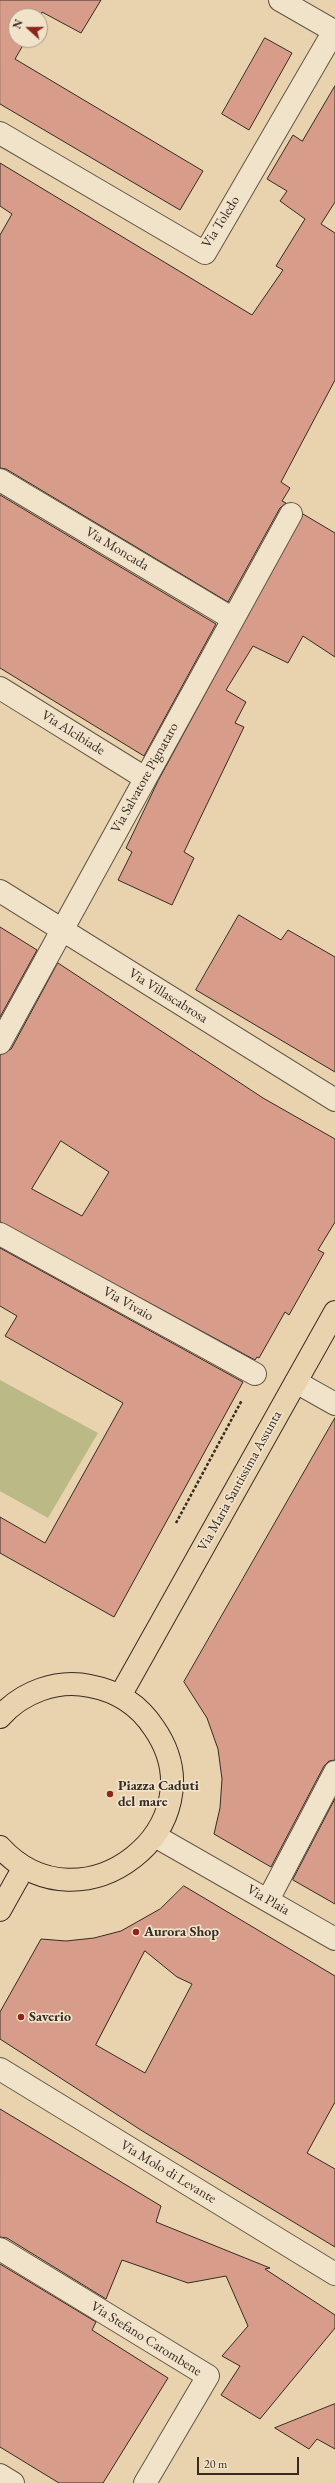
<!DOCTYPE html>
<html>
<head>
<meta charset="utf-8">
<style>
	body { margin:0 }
	#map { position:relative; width:335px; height:2483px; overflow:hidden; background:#e9d2ae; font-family:"EB Garamond",serif }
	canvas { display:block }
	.north { position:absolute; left:8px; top:8px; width:40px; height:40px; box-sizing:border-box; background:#f1e2ca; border:1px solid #a69988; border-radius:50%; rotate:291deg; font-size:11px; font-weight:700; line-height:16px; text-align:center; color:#362c24 }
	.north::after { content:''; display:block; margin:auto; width:14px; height:18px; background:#8f2418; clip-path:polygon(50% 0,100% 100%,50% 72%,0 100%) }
	.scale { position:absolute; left:197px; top:2457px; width:102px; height:18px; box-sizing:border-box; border:2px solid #362c24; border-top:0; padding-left:5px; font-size:12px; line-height:14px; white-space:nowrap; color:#362c24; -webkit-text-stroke:3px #f1e2ca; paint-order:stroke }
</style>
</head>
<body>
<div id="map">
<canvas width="335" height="2483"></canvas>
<div class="north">N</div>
<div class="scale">20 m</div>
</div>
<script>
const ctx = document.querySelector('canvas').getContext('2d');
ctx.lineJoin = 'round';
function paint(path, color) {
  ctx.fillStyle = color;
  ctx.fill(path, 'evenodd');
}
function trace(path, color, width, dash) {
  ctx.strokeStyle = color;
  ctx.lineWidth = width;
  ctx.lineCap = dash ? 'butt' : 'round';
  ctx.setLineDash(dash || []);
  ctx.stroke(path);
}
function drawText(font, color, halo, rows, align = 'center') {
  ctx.font = font + ' "EB Garamond",serif';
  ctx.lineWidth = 3.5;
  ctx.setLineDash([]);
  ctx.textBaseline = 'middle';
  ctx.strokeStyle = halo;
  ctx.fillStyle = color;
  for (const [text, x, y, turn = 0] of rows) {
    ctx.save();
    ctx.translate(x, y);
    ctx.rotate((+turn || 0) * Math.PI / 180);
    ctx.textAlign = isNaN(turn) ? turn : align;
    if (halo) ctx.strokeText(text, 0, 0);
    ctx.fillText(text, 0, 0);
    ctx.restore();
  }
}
paint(new Path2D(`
	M0,1380L98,1433L48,1518L0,1491Z`), '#bbba87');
const building = new Path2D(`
	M0,0H101L81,33L42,12L40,16H16V40H26L15,59L203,171L180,210L0,104Z
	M265,38L292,53L249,130L222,114Z
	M335,86V202L321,224L335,233V380L281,482L290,488L282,501L286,503L280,508L228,602L6,469L0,468V235L12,214L0,206V163L252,315L283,270L276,266L305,219L280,201L287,191L267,179L293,135L302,141Z
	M0,495L216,624L144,756L0,668Z
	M303,514L335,533V657L303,636L288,663L253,646L226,690L246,702L235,723L244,727L184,852L194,858L172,905L118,880L132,852L126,848L158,781Z
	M239,915L281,940L288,930L335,957V1072L196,990Z
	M0,927L37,950L0,1017Z
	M58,963L263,1098L335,1139V1222L318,1250L324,1253L289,1315L285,1312L259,1358L257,1357L255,1360L0,1222V1055L11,1049ZM61,1141L109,1172L82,1216L32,1189Z
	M0,1248L243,1382L114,1617L0,1553V1517L45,1543L123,1403L5,1336L17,1316L0,1306Z
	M335,1418V1760L329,1761L324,1766L271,1867L214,1834L220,1808L222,1779L218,1749L207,1718L184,1682Z
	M335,1799V1904L293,1880Z
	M184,1886L335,1976V2102L307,2153L335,2169V2247L144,2132L0,2039V2012L41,1939L66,1941L94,1938L121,1931L160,1909ZM145,1951L177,1977L192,1984L145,2073L96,2045Z
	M0,2109L161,2206L156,2222L270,2268L265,2269L335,2315V2328L260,2419L221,2395L240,2366L222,2356L248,2326L226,2276L188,2283L122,2260L106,2299L7,2238L0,2237Z
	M0,2264L96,2322L92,2330L168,2378L103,2483H59L0,2447Z
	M335,2404V2449L317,2439L309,2449L275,2428Z`);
paint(building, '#d89c8b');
trace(building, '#362c24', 1);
const minor = new Path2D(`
	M0,133L205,253L334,31L280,0
	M0,480L233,619
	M0,688L145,778
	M0,891L335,1100
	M0,1043L291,514
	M0,1234L255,1374
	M296,1382L335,1404
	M155,1836L335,1939
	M268,1900L335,1772
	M0,2069L335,2274
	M0,2249L208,2376L145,2483
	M0,2475L13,2483`);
const major = new Path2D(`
	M120,1696L335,1312
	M0,1717C22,1692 57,1679 90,1686C117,1691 139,1705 154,1728C222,1826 81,1936 0,1847
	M0,1910L24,1867`);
trace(minor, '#635646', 24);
trace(major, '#362c24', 24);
trace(new Path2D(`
	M176,1523L242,1400`), '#362c24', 2.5, [3, 2]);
trace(minor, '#f1e2ca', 22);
trace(major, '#e9d2ae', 22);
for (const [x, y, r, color] of [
	[110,1794,4,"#8f2418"],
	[136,1932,4,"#8f2418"],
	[21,2017,4,"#8f2418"]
]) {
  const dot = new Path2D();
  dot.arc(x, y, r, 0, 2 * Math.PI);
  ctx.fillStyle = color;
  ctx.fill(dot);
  trace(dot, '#f1e2ca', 1.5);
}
drawText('14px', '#362c24', '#f1e2ca', [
	["Via Toledo",221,222,-58],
	["Via Moncada",117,549,31],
	["Via Alcibiade",73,733,32],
	["Via Salvatore Pignataro",145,778,-61],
	["Via Villascabrosa",168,996,32],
	["Via Vivaio",128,1304,29],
	["Via Maria Santissima Assunta",240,1481,-61],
	["Via Plaia",268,1900,30],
	["Via Molo di Levante",168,2172,31],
	["Via Stefano Carombene",146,2339,32]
]);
drawText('bold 14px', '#362c24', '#f1e2ca', [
	["Piazza Caduti",118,1786],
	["del mare",118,1802],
	["Aurora Shop",144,1932],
	["Saverio",29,2017]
], 'left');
</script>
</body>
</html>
